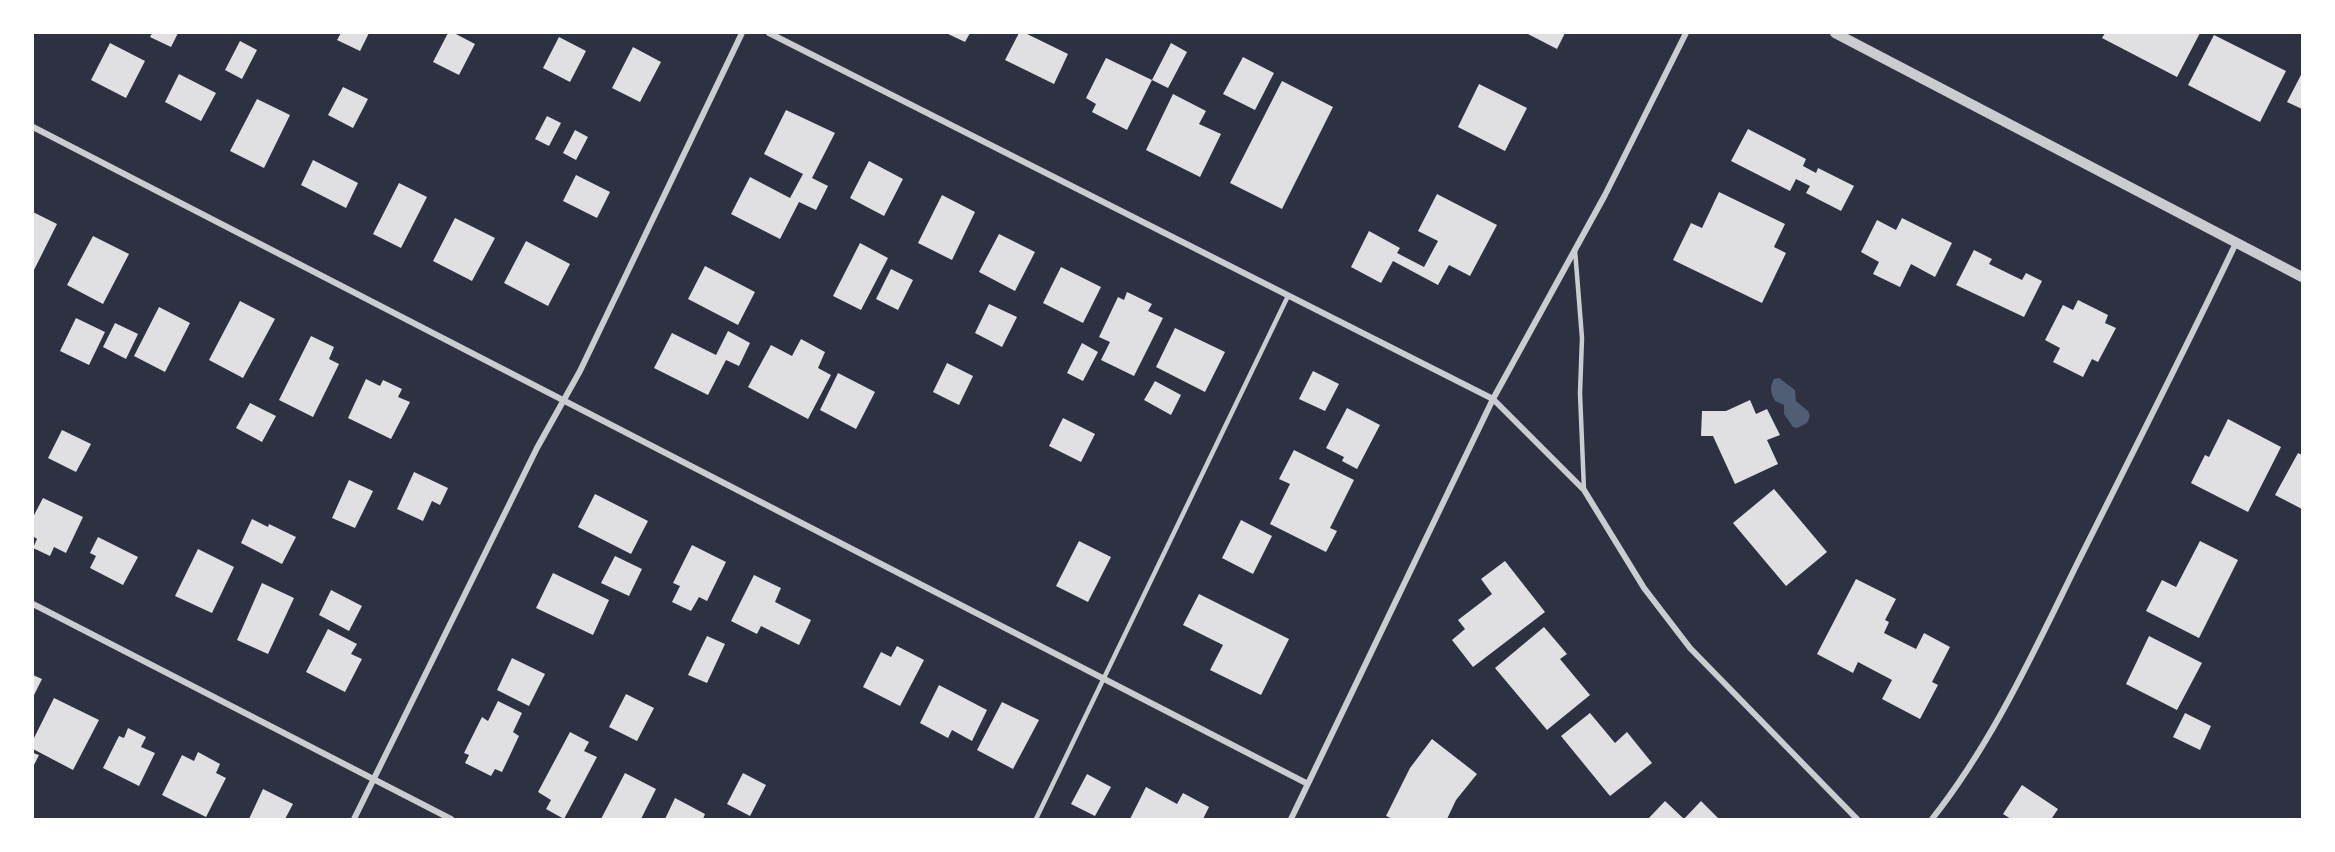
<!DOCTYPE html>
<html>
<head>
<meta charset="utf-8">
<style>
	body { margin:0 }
	#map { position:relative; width:2335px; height:852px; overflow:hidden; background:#2d3142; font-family:"Roboto Serif",serif }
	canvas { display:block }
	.frame { position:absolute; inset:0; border:34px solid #fff; pointer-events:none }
</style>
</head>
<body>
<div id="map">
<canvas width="2335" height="852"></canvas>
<div class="frame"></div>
</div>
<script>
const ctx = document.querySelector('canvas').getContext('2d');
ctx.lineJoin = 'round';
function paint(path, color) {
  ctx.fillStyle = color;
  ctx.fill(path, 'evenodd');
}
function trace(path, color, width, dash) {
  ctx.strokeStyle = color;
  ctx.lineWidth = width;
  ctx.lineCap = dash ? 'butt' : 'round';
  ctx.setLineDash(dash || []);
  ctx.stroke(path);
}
paint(new Path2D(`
	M1779,378L1795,390L1796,401L1808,411L1810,416L1807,423L1797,428L1793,427L1784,414V405L1775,401C1771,393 1769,388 1774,379Z`), '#4f5d75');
paint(new Path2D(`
	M152,33H178L171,47L150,37Z
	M341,33H369L360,51L337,40Z
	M448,33H454L475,44L459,75L433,62Z
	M946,33H970L965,42Z
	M1019,33H1025L1068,54L1054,84L1005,60Z
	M1526,33H1565L1557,49Z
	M2105,33H2200L2177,77L2102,38Z
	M2214,35L2286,71L2260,122L2188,85Z
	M559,37L586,51L570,82L543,68Z
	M240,41L257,50L242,79L225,70Z
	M110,43L145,61L126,98L91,80Z
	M1171,43L1187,52L1168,88L1152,80Z
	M633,47L661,62L640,102L612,88Z
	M1243,57L1274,73L1255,110L1223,94Z
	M1106,58L1152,80L1127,130L1092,112L1096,104L1086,98Z
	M2302,73V109L2287,102Z
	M179,74L216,93L201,121L165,102Z
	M1282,81L1333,107L1282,209L1230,183Z
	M1479,84L1527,108L1505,151L1458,127Z
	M343,87L368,99L353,128L328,115Z
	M1173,94L1206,111L1199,124L1221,134L1200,177L1146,150Z
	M257,99L290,115L264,168L230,151Z
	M786,110L835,133L812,178L828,186L816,210L799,202L780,239L731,214L750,177L790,198L803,174L764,154Z
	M547,116L561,123L549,146L535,139Z
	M1748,129L1806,159L1803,166L1816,173L1818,168L1854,186L1841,211L1806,193L1810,186L1796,179L1790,191L1731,161Z
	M575,130L588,137L576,160L563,153Z
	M313,160L358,183L346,208L301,185Z
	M869,161L903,179L884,216L850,198Z
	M576,175L610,192L597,218L563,201Z
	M399,183L427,197L401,248L373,234Z
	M1719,192L1785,224L1774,247L1786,253L1762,303L1673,260L1691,223L1702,228Z
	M1437,194L1497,225L1470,276L1449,265L1438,285L1393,261L1381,283L1351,267L1369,231L1400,248L1397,253L1424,267L1438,241L1418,231Z
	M942,195L975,212L952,260L918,243Z
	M33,212L57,224L33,272Z
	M455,218L495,238L472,281L433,261Z
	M1902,218L1952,243L1935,277L1911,264L1900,287L1873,274L1879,262L1861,252L1877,220L1896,230Z
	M999,234L1035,252L1015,291L979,272Z
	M93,236L129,254L103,304L67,285Z
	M526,241L570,264L548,306L504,283Z
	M860,243L888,258L861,310L833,296Z
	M1974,250L1992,259L1989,264L2022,280L2026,273L2042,281L2024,317L1956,285Z
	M705,266L755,292L738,325L688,299Z
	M1061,267L1101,287L1083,323L1043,303Z
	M891,269L913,280L898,310L876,299Z
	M1127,292L1152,304L1148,311L1163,318L1134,376L1101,360L1110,342L1099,337L1118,297L1124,300Z
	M2078,300L2108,315L2105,323L2116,328L2098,362L2092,359L2083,377L2053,362L2060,348L2045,340L2063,305L2073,310Z
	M240,301L275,319L243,378L209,360Z
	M989,304L1017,317L1002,347L975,333Z
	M159,307L190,323L165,372L134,356Z
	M76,318L105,332L89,365L60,351Z
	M115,323L138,334L126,359L103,347Z
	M1175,328L1225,352L1205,392L1156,367Z
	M728,331L750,343L739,366L726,360L708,395L654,368L672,333L716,355Z
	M311,336L334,347L329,359L339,364L313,417L279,400Z
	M801,339L825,352L818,368L831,375L808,419L748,387L771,345L792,356Z
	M1082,343L1098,352L1083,381L1067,373Z
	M947,363L973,376L959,405L933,392Z
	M1313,371L1339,384L1325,411L1299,399Z
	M838,373L875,392L856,429L820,410Z
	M366,379L380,386L383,380L402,389L398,397L410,402L391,439L348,418Z
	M1155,381L1181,395L1171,415L1144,400Z
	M1750,400L1756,414L1767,409L1780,435L1767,440L1778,464L1735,484L1713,436H1701L1702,411H1726Z
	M250,403L276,416L262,442L236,428Z
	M1347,408L1380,425L1357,469L1342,461L1344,457L1326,448Z
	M1063,418L1095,434L1081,462L1049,446Z
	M2228,419L2281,447L2248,512L2191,483L2205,455L2209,457Z
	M62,430L91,444L76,472L48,458Z
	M1294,450L1354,480L1330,528L1337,531L1326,552L1270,524L1290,484L1279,479Z
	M2298,453L2302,455V509L2275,495Z
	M414,472L448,488L440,505L432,501L423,521L397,509Z
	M349,480L373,491L355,528L332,518Z
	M1774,489L1827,552L1786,586L1733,523Z
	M595,494L648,521L631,554L578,527Z
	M43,498L83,517L66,553L54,547L50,556L33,548L37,539L33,536V517Z
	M252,519L268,527L269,524L296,537L282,564L241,543Z
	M1241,520L1272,536L1253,574L1222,558Z
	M98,537L138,557L123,585L90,568L96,556L90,553Z
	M1079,541L1111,557L1088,602L1056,586Z
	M2200,541L2238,560L2199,638L2146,611L2162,580L2176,587Z
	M692,545L726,562L707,601L699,597L691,611L672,602L680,586L673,583Z
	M198,549L234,567L212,613L175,596Z
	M615,556L642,569L629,596L601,583Z
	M1505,561L1545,612L1473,667L1452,640L1465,629L1458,620L1492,594L1481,579Z
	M553,573L609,600L593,635L536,608Z
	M754,575L781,588L775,602L811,620L799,645L761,626L757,634L731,621Z
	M1856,579L1896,599L1885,620L1889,622L1884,633L1916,649L1924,633L1950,647L1932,682L1938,685L1920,719L1882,699L1892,680L1858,662L1853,673L1817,654Z
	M262,583L294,598L268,654L237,640Z
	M331,590L362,606L349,631L319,615Z
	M1199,594L1289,639L1261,695L1210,670L1223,645L1183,625Z
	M1544,627L1567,654L1560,659L1590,695L1547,730L1495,668Z
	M328,629L357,644L351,654L362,659L345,692L306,672Z
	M707,636L725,644L707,683L688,675Z
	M2149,636L2202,663L2177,710L2126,684Z
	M897,646L924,660L900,706L863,687L881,652L891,657Z
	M512,658L545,674L529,706L497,690Z
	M33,675L42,679L33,697Z
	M939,685L987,710L972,741L952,730L948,738L920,723Z
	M626,694L654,708L637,741L609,727Z
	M54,698L99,720L73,770L33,749V740Z
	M498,701L522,713L513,732L519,736L502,772L495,769L491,776L465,763L469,755L464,753L482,717L488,721Z
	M1002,702L1039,720L1013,769L977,750Z
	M1590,713L1615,743L1627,732L1652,763L1610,796L1561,736Z
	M2185,713L2211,726L2200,750L2173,737Z
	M128,728L146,737L141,747L155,753L139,786L103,768L119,736L124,738Z
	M570,732L589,742L584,751L597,757L564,819L546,809L551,800L538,792Z
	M1432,739L1477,774L1456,800L1447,819H1393L1386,816L1410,768Z
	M198,752L220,764L216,773L226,778L206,817L162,795L182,755L194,761Z
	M33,753L39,755L33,767Z
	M625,773L656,789L641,819H601Z
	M743,773L766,785L750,816L727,804Z
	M1087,774L1111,787L1095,816L1071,804Z
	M2022,785L2058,809L2052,818L2055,819H2011L2003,814Z
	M1146,787L1177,804L1183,793L1209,807L1203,819H1130Z
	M263,789L293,804L285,819H249Z
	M675,798L705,814L703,819H665Z
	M1665,801L1684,819L1701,801L1719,819H1648Z`), '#e0e0e3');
trace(new Path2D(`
	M1575,250L1582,338L1580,393L1584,490
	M1036,819L1288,296`), '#caccd0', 4.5);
trace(new Path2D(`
	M769,33L1493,399L1584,490L1644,588L1690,648L1857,819
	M33,127L1308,784
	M33,604L451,819
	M354,819L537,448L580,371L742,33
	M1291,819L1493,399L1605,195L1686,33
	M1932,819C1993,742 2035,649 2078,562C2131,456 2185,350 2236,243`), '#caccd0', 6);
trace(new Path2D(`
	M1835,33L2302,277`), '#caccd0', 10);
</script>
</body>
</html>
